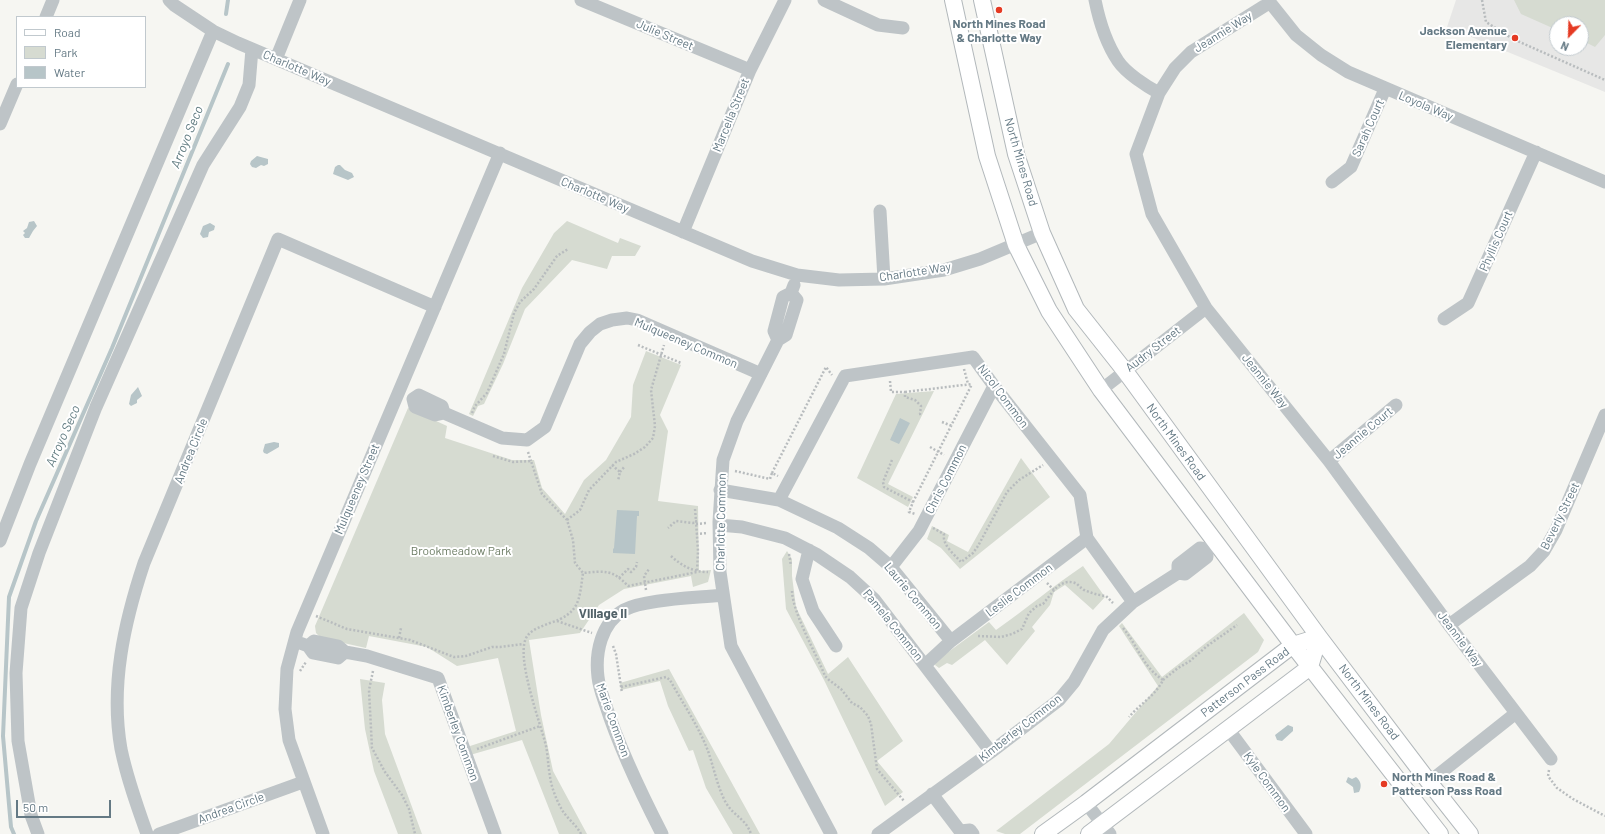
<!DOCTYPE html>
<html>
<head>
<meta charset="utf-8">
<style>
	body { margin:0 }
	#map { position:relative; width:1605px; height:834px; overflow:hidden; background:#f6f6f2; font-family:Barlow,sans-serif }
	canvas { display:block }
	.legend { position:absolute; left:16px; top:16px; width:130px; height:72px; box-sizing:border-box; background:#fff; border:1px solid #c1c9ce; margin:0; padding:5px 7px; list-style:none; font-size:12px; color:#647984 }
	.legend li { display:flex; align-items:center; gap:8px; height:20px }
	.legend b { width:20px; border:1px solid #c1c9ce }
	.north { position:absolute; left:1549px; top:16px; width:40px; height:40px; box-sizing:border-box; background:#fff; border:1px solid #c1c9ce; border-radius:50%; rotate:203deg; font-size:11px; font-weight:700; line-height:16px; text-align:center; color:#647984 }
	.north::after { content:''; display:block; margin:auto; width:14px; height:18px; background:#e53a23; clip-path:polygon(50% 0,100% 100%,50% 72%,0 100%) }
	.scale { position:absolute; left:16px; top:800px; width:95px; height:18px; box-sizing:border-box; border:2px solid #647984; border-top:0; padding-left:5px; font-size:12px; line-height:14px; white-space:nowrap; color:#647984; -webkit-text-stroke:3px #fff; paint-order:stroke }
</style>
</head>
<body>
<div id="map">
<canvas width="1605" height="834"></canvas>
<ul class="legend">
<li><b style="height:5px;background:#fff"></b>Road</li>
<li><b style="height:11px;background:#d6dbd1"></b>Park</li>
<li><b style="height:11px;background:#b7c5c8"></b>Water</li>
</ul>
<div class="north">N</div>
<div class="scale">50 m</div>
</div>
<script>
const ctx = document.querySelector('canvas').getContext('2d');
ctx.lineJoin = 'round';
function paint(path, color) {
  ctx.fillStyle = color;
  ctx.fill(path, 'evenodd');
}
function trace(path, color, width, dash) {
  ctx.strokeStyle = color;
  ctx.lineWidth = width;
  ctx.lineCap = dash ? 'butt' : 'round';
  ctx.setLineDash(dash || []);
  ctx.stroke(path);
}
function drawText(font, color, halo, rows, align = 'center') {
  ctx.font = font + ' Barlow,sans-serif';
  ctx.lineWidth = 4;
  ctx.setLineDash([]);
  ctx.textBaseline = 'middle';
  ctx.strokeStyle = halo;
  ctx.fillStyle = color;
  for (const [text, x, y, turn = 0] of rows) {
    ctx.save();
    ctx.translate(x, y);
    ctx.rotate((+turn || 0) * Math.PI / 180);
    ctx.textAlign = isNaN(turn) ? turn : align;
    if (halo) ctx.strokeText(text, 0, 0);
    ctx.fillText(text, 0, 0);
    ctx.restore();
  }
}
paint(new Path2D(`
	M1456,0H1605V92L1447,27ZM1557,24H1581V48H1557Z`), '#e7e7e6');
paint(new Path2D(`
	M1514,0H1605V35L1595,47L1581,40V24H1557V30L1521,14Z
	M567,221L618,243L620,238L641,246L635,256H612L607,269L572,260L525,309L503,364L484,404L478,406L473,416L469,414L522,288L554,233Z
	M646,351L681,365L660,415L668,431L658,501L698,506L699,571L711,570L708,582L693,587L691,576L624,589L599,605L580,633L529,640L541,715L553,771L587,834H559L522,740L470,755L467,747L516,731L498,658L457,666L427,647L369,636L366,648L321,638L316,633L315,626L408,408L447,426L445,438L512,460H534L542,488L565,514L584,480L606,460L631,417L633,385Z
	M934,391L888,484L913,497L908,507L857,478L896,394Z
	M1021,458L1050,497L960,569L941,548L927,539L932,526L949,535L947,541L968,552Z
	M787,551L792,559V576L796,607L828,674L848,657L903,741L877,761L903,792L885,806L824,680L786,609L782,559Z
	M1083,566L1105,597L1093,610L1065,585L1054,592L1050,605L1032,627L1035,631L1007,665L985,640L952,665L947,663L939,668L935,665L936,661L989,622L996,630C1026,609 1053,586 1083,566Z
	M1244,613L1264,640L1258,652L1020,834H1005L996,831L1109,744L1158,686L1119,626L1122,623L1162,677Z
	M669,669L760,834H733L706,788L693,750L689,751L668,706L660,681L621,690L620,683Z
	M360,679L385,683L382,700L385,734L422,834H398L374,771L365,729Z`), '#d6dbd1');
paint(new Path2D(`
	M257,156L268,159V164L264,166L261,165L256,168L252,167L250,164L251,161Z
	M338,165H340L345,170L352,173L354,177L348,180L333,174L335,167Z
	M34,221L37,226L33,231L29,238H25L23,235L25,233L23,231L27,228L29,222Z
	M210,223L215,226L214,230L209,232L208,237L203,238L200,234L203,226Z
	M138,387L142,396L137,400V403L131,406L129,404L131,395Z
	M900,418L910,423L899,444L890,440Z
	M274,442L279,443V447L267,454L264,453L263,451L265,444Z
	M617,510L639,511V516H637L635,554L613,553V549L614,548Z
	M1288,725L1293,727V731L1282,741L1277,740L1275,735Z
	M1348,777L1352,779L1356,777C1361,781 1362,786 1359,792L1354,793L1353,787L1346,782Z`), '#b7c5c8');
trace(new Path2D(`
	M226,14L228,0
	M14,834L11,827L3,736L9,597L36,521L112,348L228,64`), '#b7c5c8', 4);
const major = new Path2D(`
	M953,0L987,156L1016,245L1049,311L1101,390L1293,645L1440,834
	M982,0L1016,154L1042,233L1076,309L1125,371L1319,637L1429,782L1470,834
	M1043,834L1086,803L1293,645L1319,637
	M1089,834L1310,667L1319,637`);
trace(major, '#b2b8bb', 18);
trace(new Path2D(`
	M1482,0L1486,22L1513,39L1605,80
	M638,345L681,363
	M964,369L968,384
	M890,381L891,392H905V397L915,400L921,406L920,414H917
	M905,392L972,384
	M472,413L475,406L487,393L504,354L514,313L520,302L534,289L557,256L568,249
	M942,422L952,426
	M930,447L944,455
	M528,452L531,461
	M493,456L513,462L531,461L542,494L567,520L573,540L575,563L583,573C605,571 612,569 628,586L697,572L698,551L696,521L693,523L676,521L668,528
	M892,460L883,482L884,487L913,502L909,512L915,514
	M612,465L620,472L618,481
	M735,471L770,479L772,473L778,476
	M620,472L625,466
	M772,473L826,367L832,375
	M913,502L972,384
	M695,509L696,521
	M567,520L580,510L589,490L616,462L634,454L645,447L653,438L655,426L651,390L664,345
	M696,524L707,523
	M933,528L944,534C942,545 954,554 961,562L973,553L978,546L1007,492L1019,480L1043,465
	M696,534L708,533
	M789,554L791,566
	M671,556C682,566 693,572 708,572
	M619,578L628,569L631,572L636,567L637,562
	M1047,583L1054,590C1059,584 1068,579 1077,584C1079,586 1081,588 1084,590C1091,593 1098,595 1106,596L1113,603
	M646,590L644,576L649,569
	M792,591C793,614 816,653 825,676L829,680L841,689L852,703L860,707L868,716L871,724L877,769L904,801
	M316,616L347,629L410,640L454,657L466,656L492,647H500L523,644
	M557,621L592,633
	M1123,628C1139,647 1141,665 1163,680C1156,695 1140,704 1129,717
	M978,636L1001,637L1012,634L1022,629L1029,613L1037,606L1043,604L1054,590
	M399,638L401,628
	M613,646L616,654L622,693
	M300,671L306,662
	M373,671L369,690L372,748L385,772L402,795L409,809L415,834
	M1163,680L1178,668L1190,661L1207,646L1237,625
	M621,687L666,677L670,680C682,702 699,727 708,751C714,768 717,786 726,803C734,816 746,819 751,834
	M477,749L540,726
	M1549,770L1548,776L1557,788L1573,799L1605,816
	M581,834C576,824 566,818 561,808C556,799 551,786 550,776C548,766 548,756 546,746C541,724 513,652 528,635C533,629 542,626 550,623C580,613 579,601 583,573`), '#b8bcbe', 2.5, [2, 2]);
trace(new Path2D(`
	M169,0L174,5L213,31L238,43L752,261L797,275L839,280L884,279L944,270L980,259L1042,233
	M581,0L750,70
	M824,0L878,25L903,28
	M1095,0C1099,20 1106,43 1118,61C1126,73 1146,86 1159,93
	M1268,0L1296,35L1321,55L1348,72L1605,182
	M1269,3L1191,52L1175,68L1159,93L1136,154L1152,214L1206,308L1329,461L1449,625L1551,759
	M46,17L53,0
	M276,59L300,0
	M0,124L17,84
	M1332,182L1351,167L1385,89
	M880,211L884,279
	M683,232L750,70L785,0
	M791,293L797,300L786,335L778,340L737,421L723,460L719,522L720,572L731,646L831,834
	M1444,319L1468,303L1536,152
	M778,340L774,331L783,297L791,293L794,285
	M1101,390L1206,308
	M413,399L415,407L435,415L444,413L502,438L527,440L545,427L580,344L590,332L600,324L612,320L627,318L637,320L761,374
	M413,399L419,395L442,406L444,413
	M1329,461L1396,405
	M720,490L779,500L838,528L869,548L891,567L951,641
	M779,500L845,376L973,357L994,386L1080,495L1087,538L1133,602
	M719,525L742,527L785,538L816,554L850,577L874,599L991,752
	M0,541L30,464L213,31
	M809,550L802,579L813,611L836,646
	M891,567L919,531L994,386
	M1178,573V565L1200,548L1207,549
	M1449,625L1530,566L1544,551L1556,530L1605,415
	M300,643L308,646L313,653L338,658L345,652
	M308,646L314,641L338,646L345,652L367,656L438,678L495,834
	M925,665L951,641L1087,538
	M1228,729L1306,834
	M1429,782L1516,713
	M932,794L960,831
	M1086,803L1110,834
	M960,831L970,830L973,834
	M38,834L31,815L18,741L16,673L21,608L39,553L96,407L203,165L240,107L249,85L252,49
	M147,834C137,806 127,778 121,749C110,686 124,623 144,563L278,239L435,307
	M159,834L303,782
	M323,834L289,740L285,709L287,669L297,632L500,153
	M662,834C641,793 620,750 606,706C603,697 599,687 598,677C595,653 601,623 624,610C644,599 697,598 722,595
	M878,834L991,752L1059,700L1074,682L1103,630L1133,602L1178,573L1185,574L1207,557V549`), '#bec4c7', 13);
trace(major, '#fff', 16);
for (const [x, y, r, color] of [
	[999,10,4,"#e53a23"],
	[1515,38,4,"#e53a23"],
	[1384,784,4,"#e53a23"]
]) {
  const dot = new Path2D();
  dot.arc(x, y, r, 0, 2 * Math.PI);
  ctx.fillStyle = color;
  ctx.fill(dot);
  trace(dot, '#fff', 1.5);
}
drawText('bold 12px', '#647984', '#fff', [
	["North Mines Road",999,24],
	["& Charlotte Way",999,38],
	["Jackson Avenue",1507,31,"right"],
	["Elementary",1507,45,"right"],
	["North Mines Road &",1392,777,"left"],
	["Patterson Pass Road",1392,791,"left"]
]);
drawText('12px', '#647984', '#fff', [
	["Jeannie Way",1223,32,-32],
	["Julie Street",665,35,23],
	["Charlotte Way",297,68,23],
	["Loyola Way",1426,106,23],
	["Marcella Street",731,115,-68],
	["Sarah Court",1368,128,-66],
	["North Mines Road",1021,162,74],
	["Charlotte Way",595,195,23],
	["Phyllis Court",1496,241,-66],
	["Charlotte Way",915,272,-9],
	["Mulqueeney Common",686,343,23],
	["Audry Street",1153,349,-38],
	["Jeannie Way",1265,381,51],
	["Nicol Common",1003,396,53],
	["Jeannie Court",1363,433,-40],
	["North Mines Road",1176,442,54],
	["Andrea Circle",191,451,-68],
	["Chris Common",946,479,-63],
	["Mulqueeney Street",357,489,-67],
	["Beverly Street",1560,516,-64],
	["Charlotte Common",721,522,-89],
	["Leslie Common",1019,590,-37],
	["Laurie Common",913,596,50],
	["Pamela Common",893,625,51],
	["Jeannie Way",1460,639,53],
	["Patterson Pass Road",1245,682,-37],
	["North Mines Road",1369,702,53],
	["Marie Common",613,720,70],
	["Kimberley Common",1020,728,-38],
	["Kimberley Common",458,733,70],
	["Kyle Common",1267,782,54],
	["Andrea Circle",231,808,-20]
]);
drawText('12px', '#6b7b63', '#fff', [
	["Brookmeadow Park",461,551]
]);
drawText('italic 13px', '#607b80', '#fff', [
	["Arroyo Seco",187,137,-68],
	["Arroyo Seco",63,436,-66]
]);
drawText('bold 13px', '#526269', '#fff', [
	["Village II",603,614]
]);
</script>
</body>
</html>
